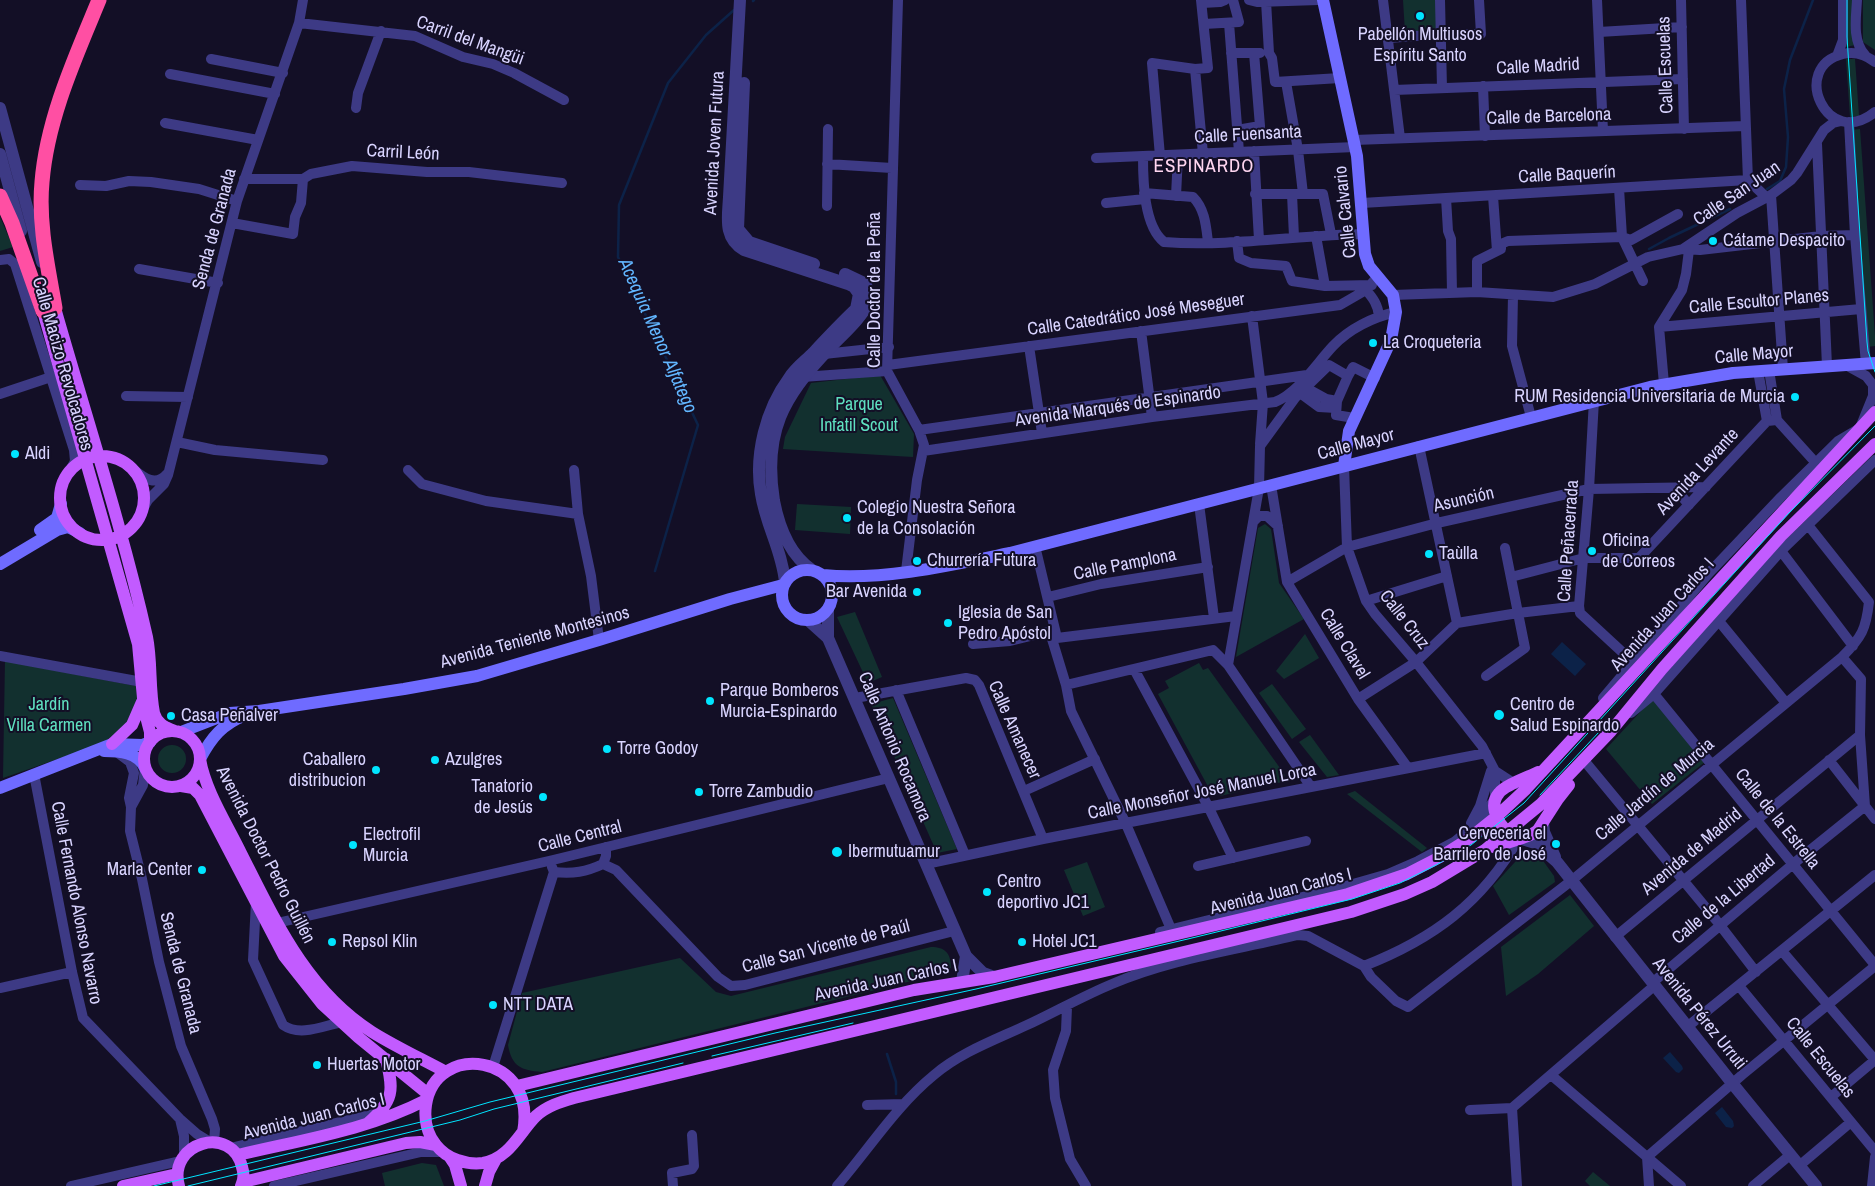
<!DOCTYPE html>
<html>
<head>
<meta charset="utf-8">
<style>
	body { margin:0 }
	canvas { display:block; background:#130f26 }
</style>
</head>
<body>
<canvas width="1875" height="1186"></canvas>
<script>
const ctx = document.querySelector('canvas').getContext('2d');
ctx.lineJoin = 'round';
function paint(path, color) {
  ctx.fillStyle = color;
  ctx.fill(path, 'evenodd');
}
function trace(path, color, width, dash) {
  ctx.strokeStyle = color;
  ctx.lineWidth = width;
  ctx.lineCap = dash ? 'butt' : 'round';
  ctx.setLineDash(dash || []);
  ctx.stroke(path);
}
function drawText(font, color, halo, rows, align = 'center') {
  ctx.font = font + ' "Archivo Narrow",sans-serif';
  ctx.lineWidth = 4;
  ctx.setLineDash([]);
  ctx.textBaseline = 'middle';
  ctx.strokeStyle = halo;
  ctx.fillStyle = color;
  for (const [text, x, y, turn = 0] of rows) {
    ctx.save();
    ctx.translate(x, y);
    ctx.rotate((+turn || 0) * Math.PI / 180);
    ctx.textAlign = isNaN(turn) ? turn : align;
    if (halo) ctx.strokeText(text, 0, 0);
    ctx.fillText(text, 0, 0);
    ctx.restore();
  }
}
paint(new Path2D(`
	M1403,0H1436L1437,31L1405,32Z
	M1845,0H1855V45L1846,47Z
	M1863,0H1875V50L1863,42Z
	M1846,59H1855L1859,116L1850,117Z
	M1860,129L1875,336V346L1866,347L1851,130Z
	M0,217L13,247L0,251Z
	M880,375L914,434L913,457L783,449L785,437L811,383Z
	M797,504L851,507L850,534L795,530Z
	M1265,524L1271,529L1279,583L1304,619L1236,657L1258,528Z
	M855,612L882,677L868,683L837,617Z
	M1305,634L1319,658L1284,679L1276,671Z
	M5,661L136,686L137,698L134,710L127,724L104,743L3,778Z
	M1199,663L1203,670L1208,668L1285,775L1282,782L1220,796L1219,791L1211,792L1158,694L1169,688L1165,681Z
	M1272,684L1306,729L1292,739L1259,693Z
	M1654,697L1706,761L1652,804L1606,749Z
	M893,698L957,849L937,853L871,704Z
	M1310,735L1339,775L1327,777L1299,742Z
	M158 759a14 14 0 1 1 28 0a14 14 0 1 1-28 0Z
	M1355,791L1427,848L1422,852L1347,794Z
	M1527,849L1536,851L1554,876L1555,882L1509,915L1493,886Z
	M1087,862L1105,907L1083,916L1064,870Z
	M1570,895L1594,926L1538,974L1506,996L1501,947Z
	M931,947C945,947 951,953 951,968L940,974L542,1072C521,1070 512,1067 508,1045L522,993L680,958L716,992L731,996Z
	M422,1163L436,1165L444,1186H385L382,1173Z
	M1593,1172L1610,1186H1590L1585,1181Z`), '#12302f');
paint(new Path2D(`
	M1562,642L1586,664L1575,676L1551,654Z
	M1670,1052L1682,1066L1683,1069L1679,1073L1676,1072L1663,1058Z
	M1722,1107L1733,1121L1734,1126L1732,1128L1726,1127L1715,1113Z`), '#0c2248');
trace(new Path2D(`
	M753,1L754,0
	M1767,189L1780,181L1786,167L1788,137L1784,89L1790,60L1813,0
	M1649,249L1669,238L1730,209
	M655,571L698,425L618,257L619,205L668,83L706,35L734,10
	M887,1054L896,1082V1094`), '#0c2248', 2.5);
trace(new Path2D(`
	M898,0L887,371L919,430L924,445L917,480L906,571
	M1249,0L1257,2L1318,0
	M1383,0L1400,138
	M1440,0L1442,88
	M1597,0L1603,131
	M1681,0L1684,129
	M1741,0L1748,180
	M1857,0C1856,18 1852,41 1865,55
	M1266,1L1269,53L1272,58L1275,82L1340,78
	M1202,3L1220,2L1225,0
	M299,23L415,36L463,57L493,64L514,73L564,100
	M1229,23L1239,152
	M1204,24L1239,22L1233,0
	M1599,32L1682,27
	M1389,38L1441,34H1481L1479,0
	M1231,53H1260
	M1837,56L1843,40V0
	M211,59L283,73
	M1875,62C1866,55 1855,51 1843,54C1789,67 1827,151 1875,112
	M1195,69L1203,154
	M170,74L275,94
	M1286,82L1298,150L1303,194
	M1483,86L1485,136
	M1394,90L1683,79
	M356,108L358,93L381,31
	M1849,122L1855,235L1866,364
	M165,123L258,140
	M1237,130L1260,126L1254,53
	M1354,140L1745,126
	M1817,144L1827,366
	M1254,151L1259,240
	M1160,156L1152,63L1195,69L1208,68L1201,0
	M1143,157C1143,182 1144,226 1164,242C1231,247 1298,235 1364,234
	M1096,158L1355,147
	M827,164L892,168
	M244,179H303L311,174L352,166L427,172H469L562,183
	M80,185L106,186L129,181L151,182L199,189L237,201
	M1619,188L1622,237L1643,281
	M1144,193L1193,197C1205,209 1206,226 1208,242
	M1255,194H1323L1331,234
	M1292,194L1294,237
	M1771,195L1783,369
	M1176,196L1178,155
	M1493,196L1497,251
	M1446,198L1448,231L1451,239L1452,293
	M1106,203L1145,199
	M1362,203L1748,180L1766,197
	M827,206L828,129
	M232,223L293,234L295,217L301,203L303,179
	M1316,236L1325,286
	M1237,241L1239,258L1251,263L1286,266L1292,281L1325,286L1372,285
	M1683,249L1700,250L1821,236L1855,235
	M0,260L9,259L15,264L74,450L75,461L67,476
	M139,269L218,283
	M1366,290C1373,298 1378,305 1379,316
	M1477,292V261L1501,249V244L1508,241L1622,237L1631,240L1678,214
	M1393,295L1477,292L1553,297L1595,284L1648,257L1683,249L1737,213L1771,195L1791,180L1797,173L1824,130L1833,123L1841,121
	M1513,295L1512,346L1531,417
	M1252,316L1263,403L1260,444
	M1659,327L1861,309
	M1141,331L1152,417
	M1029,346L1042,433
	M824,354L889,347
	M888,365L1340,305L1366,290L1378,276
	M1769,370L1777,420
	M1758,371L1767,421
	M1348,376L1337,401L1336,415L1354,418
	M802,377L887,371
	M1664,384L1659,327L1682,290L1686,274L1689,250
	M1306,388L1326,399L1337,401
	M1300,393L1319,407L1336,408
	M0,394L51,377
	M126,396L188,397
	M1594,400L1589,489L1579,606L1580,613L1633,662
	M1767,421L1777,420L1815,462
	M919,430L1307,375
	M177,442L215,450L323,460
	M923,451L1152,417L1275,402C1298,393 1316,364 1333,346C1349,329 1373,317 1396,312
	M134,470C144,478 156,487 167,474
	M408,470L422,484L486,501L578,514
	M574,470L578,514L591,576L599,640
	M1271,485L1287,582L1358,699L1408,768
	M1675,488L1689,505
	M1199,504L1214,618
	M140,514L148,500L164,484L168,475L237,201L299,23L303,0
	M1253,522L1259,516H1267L1278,526
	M1035,546L1057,638L1052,639L1066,685L1071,711L1126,824L1171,929
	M1781,551L1853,646
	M1511,577L1584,558H1639L1767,421
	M1287,582L1347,547L1437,523L1589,489L1706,487
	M1048,597L1101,584L1208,567
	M1366,601L1447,576
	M1718,620L1786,703
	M1457,623L1518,613L1579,606
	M1057,638L1236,616
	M973,644L1010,641L1055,630
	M0,656L142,682
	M1228,665L1259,488L1260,446L1295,398L1329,365L1348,376L1353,367L1375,378
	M1134,669L1208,806L1233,858
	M1486,676L1525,648L1505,548
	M1066,685L1213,650L1228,665L1311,787
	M896,690L965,855
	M1654,694L1875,965
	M855,698L966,678L975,680L979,685L1043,839
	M1603,698L1709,573L1781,497L1838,441L1860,428L1873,396V385L1866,376L1846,365
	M1358,699L1416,662L1457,623L1419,446
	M1631,713L1654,694L1781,551L1875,460
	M118,753L130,762L134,773L129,798L131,807L130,831L142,879L159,962L181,1046L212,1119L215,1129L214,1142
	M1829,760L1875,819
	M1587,764L1716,920L1756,972
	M1495,771L1515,784
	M34,774L72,972L83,1018L180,1119L197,1134L210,1142
	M1024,791L1095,759
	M131,807L143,785L145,768
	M1471,823L1480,806L1491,771
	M603,864L616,870L718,977L731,986L745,985L954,931
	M926,864L1043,839L1486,753
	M1198,866L1306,841
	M552,867L554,872C573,874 586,872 603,864L606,856V847
	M256,902L253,960L283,1025C300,1037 323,1026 342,1022
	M277,923L553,860L889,778
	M1160,932L1339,888L1388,874L1418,861L1454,842L1476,824L1495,799V771L1482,746L1416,662L1375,614L1366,601L1347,547L1344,466
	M1615,937L1860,735
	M1782,951L1875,1060
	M1364,966C1433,939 1482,903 1519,838
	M1652,983L1793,864L1865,806L1860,735L1861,679L1842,657
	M1739,986L1875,1151
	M0,988L72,972
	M1067,1007L1066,1031L1053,1070L1055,1098L1070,1159L1086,1186
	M1687,1027L1875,875
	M493,1067L554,872
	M1551,1075L1681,1186
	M1831,1097L1875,1060
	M867,1105L903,1104
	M1512,1108L1517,1186
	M1470,1110L1512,1108L1654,986
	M180,1119L184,1136V1155
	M230,1148L378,1113
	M1799,1166L1851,1122
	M71,1186L180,1161
	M274,1186L421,1152H443
	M673,1186L672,1173L692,1169L694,1166L692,1135
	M837,1186C869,1149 896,1106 934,1075C961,1052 995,1040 1027,1025C1055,1012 1083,996 1112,984C1170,959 1236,950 1298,935L1308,936L1364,966L1371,977L1396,1001L1408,1007L1571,881L1842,657C1862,637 1866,629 1869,602L1808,525
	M1649,1186L1647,1157L1742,1075L1875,966
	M1753,1186L1790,1155
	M1872,1186L1875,1157`), '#3d3a85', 10);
trace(new Path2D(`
	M740,0L729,197C728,217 723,238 744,250L848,284L854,287L859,294L856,309C841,323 827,338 813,353C805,361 795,368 789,378C766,409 754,455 761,494C766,526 782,550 785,582
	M744,83L738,229L749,242L814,264
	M0,108L42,262
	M0,154L21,231
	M812,570C790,555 779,527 774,501C763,433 783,396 830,348C844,333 860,320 869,302L866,284L845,274
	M808,620L828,638L966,956L983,973L994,977
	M828,638V609
	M1543,823L1544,832L1555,857
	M1519,838L1535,843L1557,862L1732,1083L1816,1186
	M962,982L966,956`), '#3d3a85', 12);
trace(new Path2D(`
	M1323,0L1357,156L1365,254L1369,266L1393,295L1396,312L1391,340L1349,431L1344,466
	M40,530L57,518L61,504
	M0,564L57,530L68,527L80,533
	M782 595a25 25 0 1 1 50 0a25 25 0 1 1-50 0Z
	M823,575C882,581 952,565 1010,553L1650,387L1733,373L1875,363
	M181,732L230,713L259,711L404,689L477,676L599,640L730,599L783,585
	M104,751C119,751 138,752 145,768
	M200,759C211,738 223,723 246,715
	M0,788L112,744L142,745L150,742`), '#6f6bff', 12);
trace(new Path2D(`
	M55,308C86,417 122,526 147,637C152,662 149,688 154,713C157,724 165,727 175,731
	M43,311L138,644L144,709L150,732V742
	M60 498a42 42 0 1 1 84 0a42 42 0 1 1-84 0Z
	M144 759a28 28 0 1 1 56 0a28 28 0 1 1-56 0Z
	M112,744L132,725L142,702
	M200,759C205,790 227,824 241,853C275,920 306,990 372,1032C396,1047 422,1059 446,1072
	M181,786L193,788L200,795L284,956L322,1004L358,1037L428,1094
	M1515,836C1500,829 1487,807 1499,793C1505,785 1528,777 1538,772
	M1494,847C1507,842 1529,838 1538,830L1558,799L1569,785
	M517,1086L914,990L994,977L1348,894L1407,874L1440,857L1470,838L1496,817L1526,789L1875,412
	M368,1123C394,1100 394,1091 386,1059
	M523,1132C538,1053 435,1041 426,1105C424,1119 427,1134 436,1145C447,1159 466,1165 483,1163C510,1158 519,1133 536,1116C547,1106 560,1102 574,1098L1351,912L1405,894L1432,882L1485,850L1541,804L1611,731L1662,669L1781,536L1875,444
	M238,1155C301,1140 368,1130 426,1100
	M449,1156L455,1165L461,1186
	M243,1182L406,1143L420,1142L436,1145
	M123,1186L177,1174
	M179,1186C167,1142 232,1124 242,1167C244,1173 244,1180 241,1186
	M485,1186L489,1172L496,1159`), '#c25bff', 12);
trace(new Path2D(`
	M0,196L12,223L43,311
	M55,308C48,267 38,224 42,182C47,119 75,58 99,0`), '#ff4fa3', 15);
trace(new Path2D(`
	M1847,0V37L1867,342L1868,351L1875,372
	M1540,795L1600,731
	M712,1056L853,1023
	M154,1186L425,1121L490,1102L775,1033L976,989L1192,938L1352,899L1400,883L1436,865L1471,845L1524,803L1788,514L1875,426
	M188,1186L460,1120L494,1109L683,1063`), '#00e5ff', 1);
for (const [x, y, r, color] of [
	[1420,16,5,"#00e5ff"],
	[1713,241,5,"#00e5ff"],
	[1373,343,5,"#00e5ff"],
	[1795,397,5,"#00e5ff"],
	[15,454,5,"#00e5ff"],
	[847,518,5,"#00e5ff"],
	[1592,551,5,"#00e5ff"],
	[1429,554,5,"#00e5ff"],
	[917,561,5,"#00e5ff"],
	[917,592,5,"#00e5ff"],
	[948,623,5,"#00e5ff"],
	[710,701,5,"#00e5ff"],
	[1499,715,6,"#00e5ff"],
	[171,716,5,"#00e5ff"],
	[607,749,5,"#00e5ff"],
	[435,760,5,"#00e5ff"],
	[376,770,5,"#00e5ff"],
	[699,792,5,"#00e5ff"],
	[543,797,5,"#00e5ff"],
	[1556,844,5,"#00e5ff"],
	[353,845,5,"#00e5ff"],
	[837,852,6,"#00e5ff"],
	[202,870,5,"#00e5ff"],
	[987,892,5,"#00e5ff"],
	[332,942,5,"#00e5ff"],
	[1022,942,5,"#00e5ff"],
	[493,1005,5,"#00e5ff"],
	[317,1065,5,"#00e5ff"]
]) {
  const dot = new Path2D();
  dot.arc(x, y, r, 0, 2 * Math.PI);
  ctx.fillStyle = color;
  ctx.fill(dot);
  trace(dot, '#130f26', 2);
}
drawText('18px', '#d9d4ff', '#130f26', [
	["Pabellón Multiusos",1420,35,"center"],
	["Espíritu Santo",1420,56,"center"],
	["Cátame Despacito",1723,241],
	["La Croqueteria",1383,343],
	["RUM Residencia Universitaria de Murcia",1785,397,"right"],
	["Aldi",25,454],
	["Colegio Nuestra Señora",857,508],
	["de la Consolación",857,529],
	["Oficina",1602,541],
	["de Correos",1602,562],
	["Taùlla",1439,554],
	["Churrería Futura",927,561],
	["Bar Avenida",907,592,"right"],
	["Iglesia de San",958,613],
	["Pedro Apóstol",958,634],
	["Parque Bomberos",720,691],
	["Murcia-Espinardo",720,712],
	["Centro de",1510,705],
	["Salud Espinardo",1510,726],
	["Casa Peñalver",181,716],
	["Torre Godoy",617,749],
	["Caballero",366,760,"right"],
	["distribucion",366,781,"right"],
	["Azulgres",445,760],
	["Tanatorio",533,787,"right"],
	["de Jesús",533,808,"right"],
	["Torre Zambudio",709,792],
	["Cerveceria el",1546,834,"right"],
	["Barrilero de José",1546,855,"right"],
	["Electrofil",363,835],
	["Murcia",363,856],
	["Ibermutuamur",848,852],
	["Marla Center",192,870,"right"],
	["Centro",997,882],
	["deportivo JC1",997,903],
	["Repsol Klin",342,942],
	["Hotel JC1",1032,942],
	["NTT DATA",503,1005],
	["Huertas Motor",327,1065]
], 'left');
drawText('18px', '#d9d4ff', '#130f26', [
	["Carril del Mangüi",470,41,20],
	["Calle Escuelas",1666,65,-92],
	["Calle Madrid",1538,67,-3],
	["Calle de Barcelona",1549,117,-2],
	["Calle Fuensanta",1248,135,-3],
	["Avenida Joven Futura",715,143,-87],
	["Carril León",403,153,3],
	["Calle Baquerín",1567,175,-3],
	["Calle San Juan",1737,194,-34],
	["Calle Calvario",1346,212,-96],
	["Senda de Granada",215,229,-75],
	["Calle Doctor de la Peña",875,290,-90],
	["Calle Escultor Planes",1759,302,-5],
	["Calle Catedrático José Meseguer",1136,315,-8],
	["Calle Mayor",1754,355,-5],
	["Calle Macizo Revolcadores",62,364,74],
	["Avenida Marqués de Espinardo",1118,407,-8],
	["Calle Mayor",1356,445,-15],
	["Avenida Levante",1698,472,-47],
	["Asunción",1464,500,-13],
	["Calle Peñacerrada",1569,541,-86],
	["Calle Pamplona",1125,565,-11],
	["Avenida Juan Carlos I",1663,615,-48],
	["Calle Cruz",1404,620,52],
	["Avenida Teniente Montesinos",535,638,-15],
	["Calle Clavel",1344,644,59],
	["Calle Amanecer",1014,730,66],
	["Calle Antonio Rocamora",894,747,67],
	["Calle Jardín de Murcia",1655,790,-40],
	["Calle Monseñor José Manuel Lorca",1202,792,-11],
	["Calle de la Estrella",1777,819,51],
	["Calle Central",580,837,-14],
	["Avenida de Madrid",1692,852,-40],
	["Avenida Doctor Pedro Guillén",265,855,63],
	["Avenida Juan Carlos I",1281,892,-14],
	["Calle de la Libertad",1724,900,-40],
	["Calle Fernando Alonso Navarro",76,903,79],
	["Calle San Vicente de Paúl",826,947,-14],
	["Senda de Granada",180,973,76],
	["Avenida Juan Carlos I",886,981,-12],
	["Avenida Pérez Urruti",1699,1014,51],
	["Calle Escuelas",1820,1058,51],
	["Avenida Juan Carlos I",314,1117,-14]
]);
drawText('18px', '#5fe0c0', '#130f26', [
	["Parque",859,405],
	["Infatil Scout",859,426],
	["Jardín",49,705],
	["Villa Carmen",49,726]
]);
ctx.letterSpacing = '1px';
drawText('19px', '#ffd6f0', '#130f26', [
	["ESPINARDO",1204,167]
]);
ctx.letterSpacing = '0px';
drawText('italic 19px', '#62b6ff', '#130f26', [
	["Acequia Menor Alfatego",657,336,66]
]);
</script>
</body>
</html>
